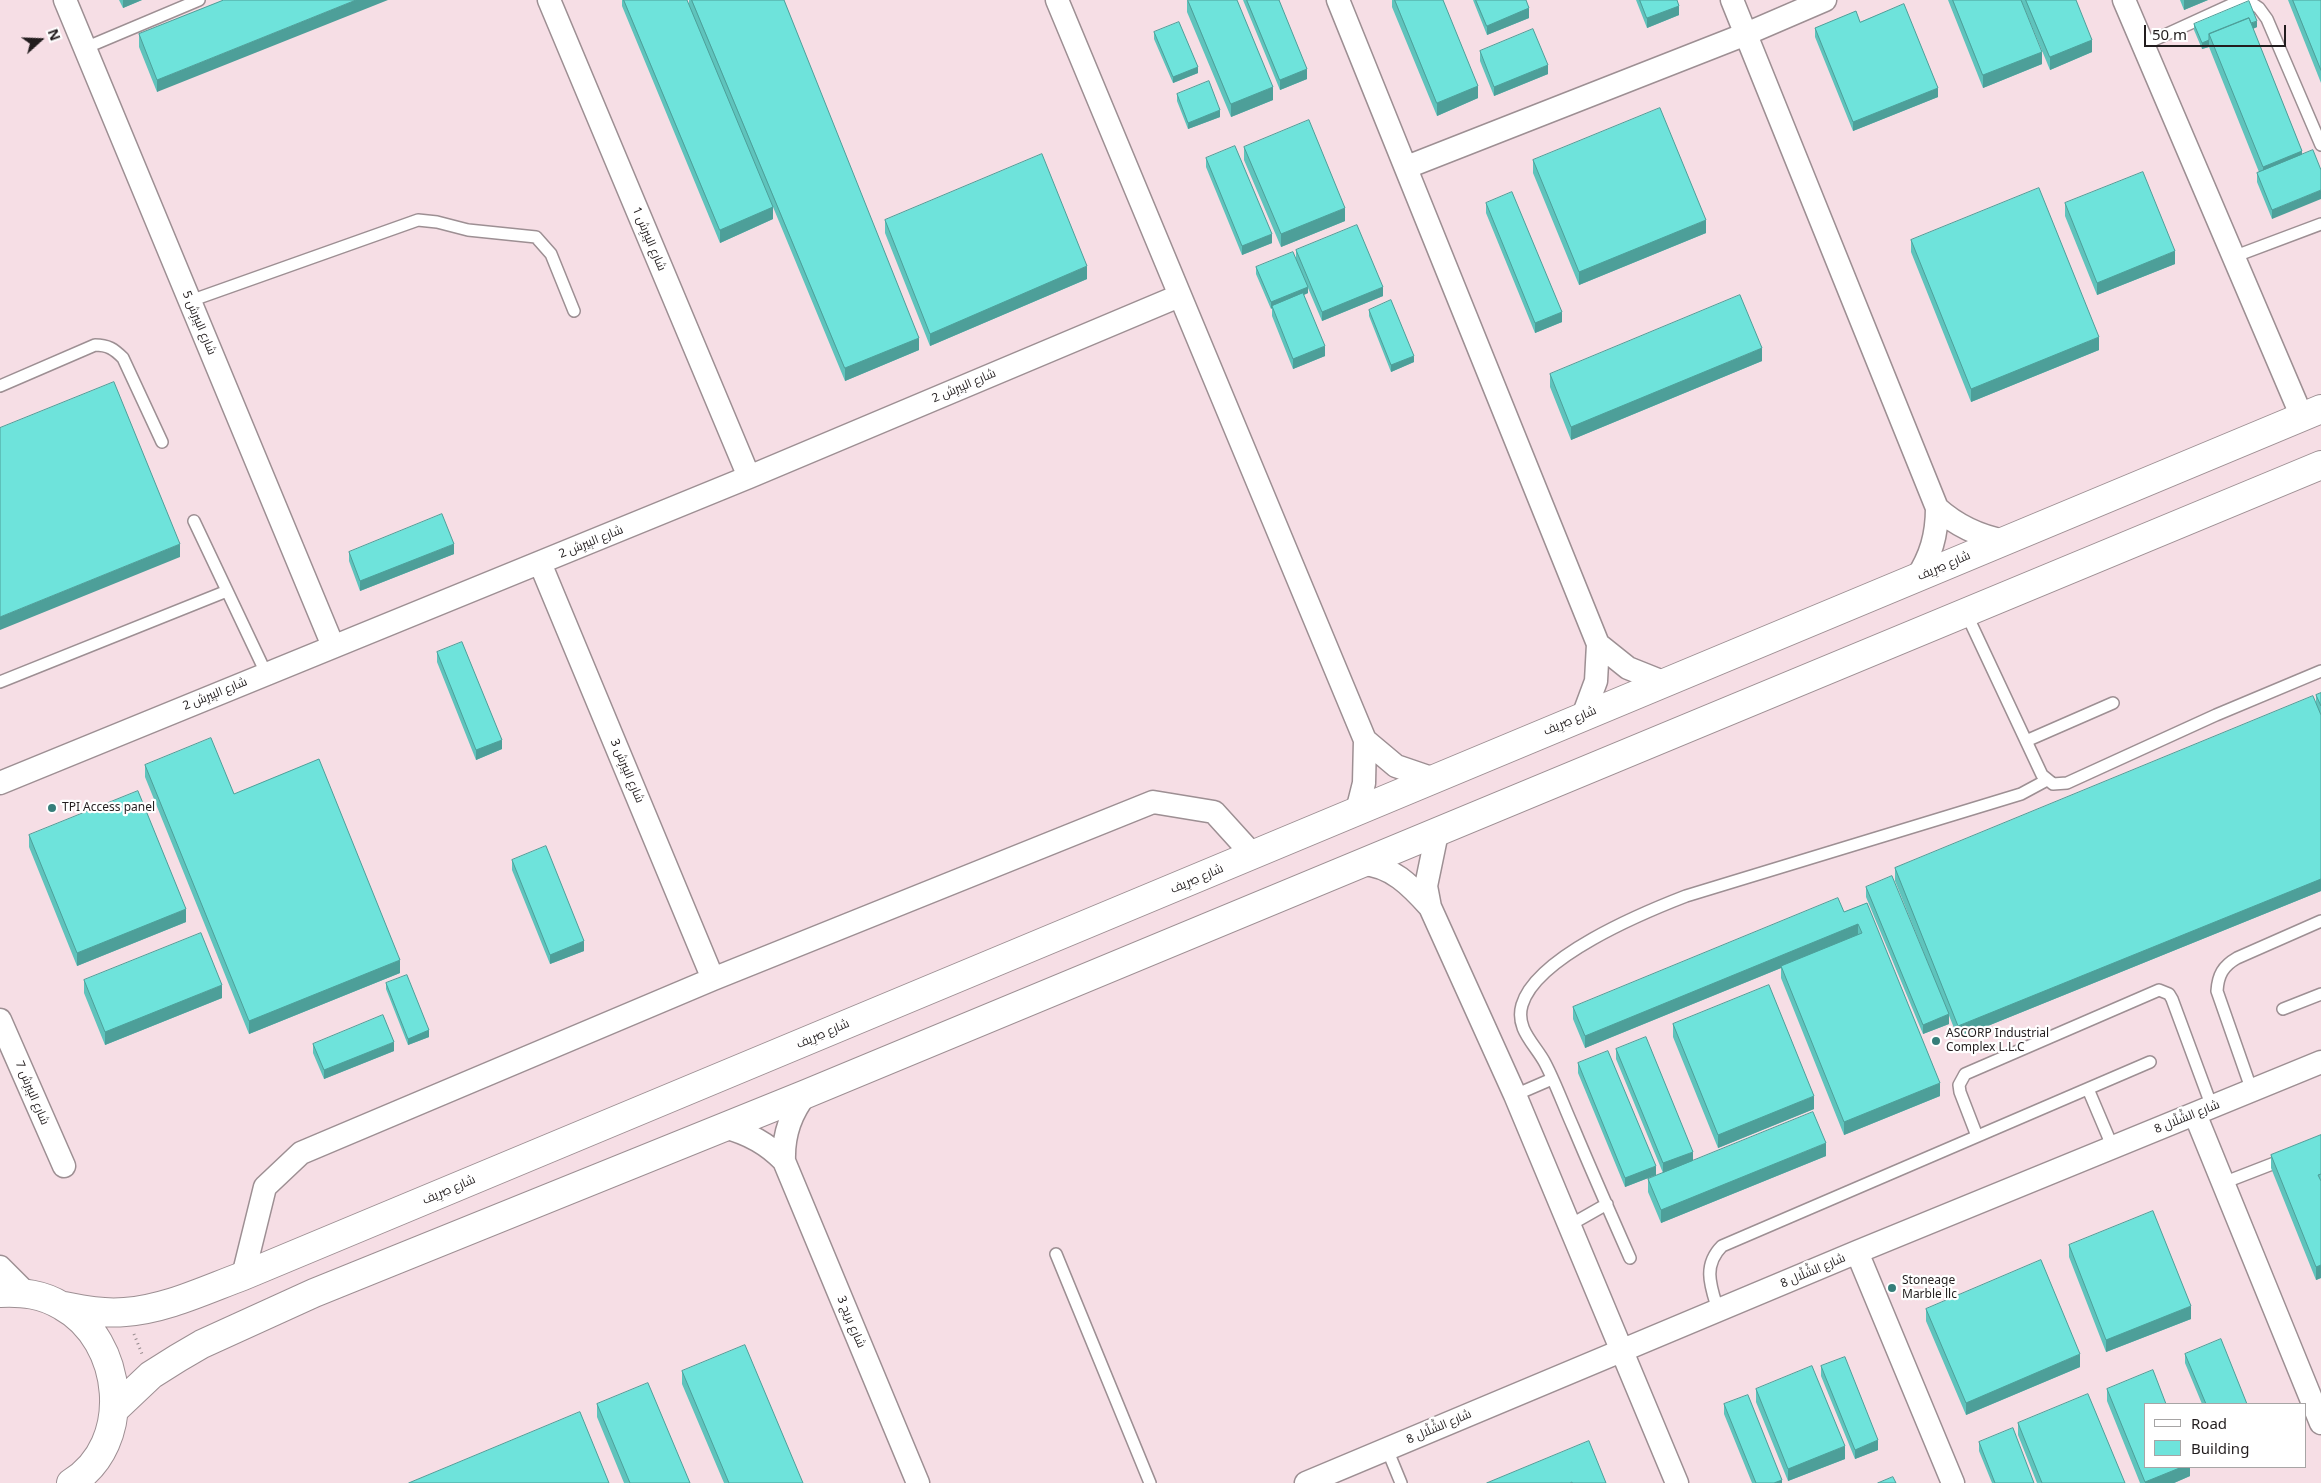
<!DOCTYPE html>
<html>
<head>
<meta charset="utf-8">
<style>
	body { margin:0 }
	#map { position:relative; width:2321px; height:1483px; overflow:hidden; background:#feeef3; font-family:"Noto Sans",sans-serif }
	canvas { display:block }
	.legend { position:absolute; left:2144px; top:1403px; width:162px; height:65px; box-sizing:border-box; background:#fff; border:1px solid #a7a5a5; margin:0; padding:6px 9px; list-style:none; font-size:15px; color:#221d1e }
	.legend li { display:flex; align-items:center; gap:10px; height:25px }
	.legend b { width:25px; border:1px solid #a7a5a5 }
	.north { position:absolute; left:15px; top:15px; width:50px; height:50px; -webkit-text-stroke:4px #fff; paint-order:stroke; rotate:70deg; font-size:14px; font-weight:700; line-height:20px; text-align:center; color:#221d1e }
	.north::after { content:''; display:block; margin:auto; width:18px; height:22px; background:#221d1e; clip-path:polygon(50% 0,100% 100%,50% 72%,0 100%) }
	.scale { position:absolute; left:2144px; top:25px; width:142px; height:22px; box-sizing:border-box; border:2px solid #221d1e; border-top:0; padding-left:6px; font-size:15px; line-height:18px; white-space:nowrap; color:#221d1e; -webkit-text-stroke:4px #fff; paint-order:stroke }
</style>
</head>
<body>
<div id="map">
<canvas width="2321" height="1483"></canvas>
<ul class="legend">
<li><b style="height:6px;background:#fff"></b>Road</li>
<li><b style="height:14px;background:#6ee3db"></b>Building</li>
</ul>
<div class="north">N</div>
<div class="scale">50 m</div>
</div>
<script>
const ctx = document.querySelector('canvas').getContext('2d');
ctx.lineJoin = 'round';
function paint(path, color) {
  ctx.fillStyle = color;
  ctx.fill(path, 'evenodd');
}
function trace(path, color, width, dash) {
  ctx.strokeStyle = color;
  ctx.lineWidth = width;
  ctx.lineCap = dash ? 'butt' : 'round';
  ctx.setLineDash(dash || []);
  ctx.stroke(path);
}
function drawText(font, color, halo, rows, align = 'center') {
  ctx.font = font + ' "Noto Sans",Cairo,sans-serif';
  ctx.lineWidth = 4.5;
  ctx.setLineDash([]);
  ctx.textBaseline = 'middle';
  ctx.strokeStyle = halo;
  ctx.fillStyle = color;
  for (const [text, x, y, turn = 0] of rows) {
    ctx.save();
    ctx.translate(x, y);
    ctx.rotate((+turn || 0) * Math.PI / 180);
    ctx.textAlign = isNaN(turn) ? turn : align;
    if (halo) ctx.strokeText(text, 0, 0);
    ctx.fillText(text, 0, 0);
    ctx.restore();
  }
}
paint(new Path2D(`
	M0,0H2321V1483H0ZM2145,1404H2305V1467H2145Z`), '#f6dee5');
const lane = new Path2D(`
	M2143,45L2235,3L2250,2L2259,8L2267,19L2321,145
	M85,48L199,0
	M2233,257L2321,224
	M190,301L418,220L437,222L468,230L536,237L551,254L574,311
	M0,386L95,345C108,345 114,349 123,358L162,442
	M194,521L266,673
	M1966,613L2042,775L2053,784L2067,783L2216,715L2321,671
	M0,682L227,591
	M2026,741L2113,703
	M2283,1009L2321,994
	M2088,1089L2113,1148
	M2252,1091L2217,991C2218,975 2223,966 2237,958L2321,921
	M1515,1095L1552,1079
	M1977,1136L1960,1092L1959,1085L1965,1074L2159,990L2169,994L2172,999L2212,1107
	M2223,1183L2285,1159
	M1570,1225L1607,1204
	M1056,1254L1150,1483
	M1630,1258C1611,1215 1592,1172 1574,1129C1564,1107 1556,1084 1545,1063C1535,1044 1515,1029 1522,1005C1536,957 1642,913 1686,896L2021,794L2047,780
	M1718,1310C1711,1287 1702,1266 1722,1246L2150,1062
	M1387,1449L1401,1483`);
const street = new Path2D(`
	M65,0L333,646
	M549,0L749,477
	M1057,0L1365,740L1364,783L1357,811
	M1338,0L1598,644L1596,681L1583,716
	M1732,0L1937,508C1937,535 1931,556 1916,579
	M2124,0L2302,417
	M1407,167L1746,34L1825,0
	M1937,508C1957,526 1978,536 2005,541
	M540,563L713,979
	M1598,644L1628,668L1663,682
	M1365,740L1396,766L1434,779
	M0,783L749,477L1179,296
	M1437,833L1426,886L1430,907L1515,1095L1677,1483
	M1362,864C1391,865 1411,886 1430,907
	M0,1020L64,1166
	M806,1094C790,1114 783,1135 784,1161L918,1483
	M2195,1114L2321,1423
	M724,1127C748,1133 767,1143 784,1161
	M1857,1252L1953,1483
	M0,1267L25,1292
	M243,1276L265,1187L301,1153L713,979L1153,802L1214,812L1253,855
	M1306,1483L1857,1252L2321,1062`);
const secondary = new Path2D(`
	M0,1293C23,1292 42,1294 62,1306C124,1340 135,1444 71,1483
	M64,1306C84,1310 104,1314 125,1312C166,1309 205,1290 243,1276L2321,409
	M114,1410L151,1375L178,1358L202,1344L314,1293L806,1094L2321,465`);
trace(lane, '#9d8f93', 14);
trace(street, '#9d8f93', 25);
trace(secondary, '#9d8f93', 30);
trace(new Path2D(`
	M134,1334L142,1354`), '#94898c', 3, [1, 4]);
trace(lane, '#fff', 11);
trace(street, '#fff', 22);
trace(secondary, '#fff', 28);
paint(new Path2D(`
	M119,0H142L123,8Z
	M224,0L157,92L139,47V34Z
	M622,0H687L689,6V0H784L919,350L845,381L773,207V219L720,243L622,6Z
	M1187,0L1273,100L1231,117L1187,12Z
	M1243,0H1279L1307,79L1280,90Z
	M1392,0H1443L1478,98L1437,116L1392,7Z
	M1473,0H1526L1529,18L1487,35Z
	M1636,0H1677L1679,15L1647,28Z
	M1948,0H2021L2042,64L1983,88Z
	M2021,0H2076L2092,52L2050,70Z
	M2180,0H2208L2184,10Z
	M2288,0H2321V83Z
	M1860,22L1938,97L1853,131L1815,37V28Z
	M2194,24L2257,27L2253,29L2302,151L2272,219L2257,182V173L2259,172L2209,47L2202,49L2194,30Z
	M1154,32L1198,73L1173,83L1154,39Z
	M1480,51L1548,74L1494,96L1480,61Z
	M1177,94L1220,117L1188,129L1177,101Z
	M1244,147L1345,221L1281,247L1244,160Z
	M1206,158L1272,243L1242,255L1206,167Z
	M1533,160L1706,233L1579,285L1533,173Z
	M1486,203L1562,322L1535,333L1486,213Z
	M2065,203L2175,264L2097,295L2065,216Z
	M885,220L1087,279L930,346L885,233Z
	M1911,240L2099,350L1971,402L1911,252Z
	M1296,250L1383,296L1322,321L1308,288V293L1304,295L1325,356L1293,369L1272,316V308L1271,309L1256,274V267L1296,259Z
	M1369,310L1414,362L1391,372L1369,316Z
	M1762,361L1571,440L1550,387V374Z
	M349,552L454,554L360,591L349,561Z
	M437,652L502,749L476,760L437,662Z
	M2321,693V891L1958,1038L1895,881V868L2316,704V695Z
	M145,765L234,794L400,973L249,1034L145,777Z
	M29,835L186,922L77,966L29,847Z
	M512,860L584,951L550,964L512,870Z
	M1866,887L1949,1024L1923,1034L1866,897Z
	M1867,903L1940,1096L1844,1135L1781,978V968L1585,1048L1573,1019V1007L1844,912Z
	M84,980L222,998L105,1045L84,993Z
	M386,983L429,1037L408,1045L386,989Z
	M1673,1024L1814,1109L1718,1148L1673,1037Z
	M313,1044L394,1051L324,1079L313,1053Z
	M1616,1049L1693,1161L1826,1156L1661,1223L1648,1192V1179L1663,1173L1616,1059Z
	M1578,1063L1656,1175L1625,1187L1578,1073Z
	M2321,1135V1278L2316,1280L2271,1168V1155Z
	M2069,1245L2191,1319L2106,1352L2069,1257Z
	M1926,1309L2080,1367L1966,1415L1926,1321Z
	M2185,1354L2247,1404H2202L2185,1363Z
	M1821,1366L1878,1450L1855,1459L1821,1376Z
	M682,1371L803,1483H724L682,1384Z
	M1756,1389L1845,1459L1788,1481L1756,1402Z
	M2107,1389L2190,1467V1476L2174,1483H2140L2107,1401Z
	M597,1404L690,1483H624L597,1417Z
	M1724,1404L1782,1483H1752L1724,1414Z
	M2018,1423L2125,1483H2037L2018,1435Z
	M1979,1442L2034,1483H1992L1979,1451Z`), '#5fc3bc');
paint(new Path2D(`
	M123,0H142L123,8Z
	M356,0H388L157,92V80Z
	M2184,0H2208L2184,10Z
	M1679,6V15L1647,28V18Z
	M1529,8V18L1487,35V26Z
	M2257,21V27L2213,45L2211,39Z
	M2092,40V52L2050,70V57Z
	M2209,40V47L2202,49V43Z
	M2042,52V64L1983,88V75Z
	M1548,65V74L1494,96V87Z
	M1198,67V73L1173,83V77Z
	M1307,69V79L1280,90V80Z
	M1478,86V98L1437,116V103Z
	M1273,87V100L1231,117V104Z
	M1938,88V97L1853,131V122Z
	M1220,110V117L1188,129V123Z
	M2302,151V164L2263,180V167Z
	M2321,190V199L2272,219V210Z
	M773,207V219L720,243V230Z
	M1345,208V221L1281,247V234Z
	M1706,220V233L1579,285V272Z
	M1272,234V243L1242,255V246Z
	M2175,251V264L2097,295V283Z
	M1087,266V279L930,346V334Z
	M1308,287V293L1272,308V306V308L1271,309V302Z
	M1383,287V296L1322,321V312Z
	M1562,312V322L1535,333V323Z
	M2099,337V350L1971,402V389Z
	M919,338V350L845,381V368Z
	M1325,346V356L1293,369V359Z
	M1762,348V361L1571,440V427Z
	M1414,356V362L1391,372V365Z
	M180,544V557L0,630V617Z
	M454,544V554L360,591V581Z
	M502,740V749L476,760V750Z
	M2321,879V891L1958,1038V1026Z
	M186,909V922L77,966V953Z
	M1858,924V936L1781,966V968L1585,1048V1036Z
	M584,941V951L550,964V955Z
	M400,960V973L249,1034V1021Z
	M222,985V998L105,1045V1032Z
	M1949,1014V1024L1923,1034V1025Z
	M429,1030V1037L408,1045V1039Z
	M394,1042V1051L324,1079V1070Z
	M1940,1083V1096L1844,1135V1122Z
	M1814,1096V1109L1718,1148V1135Z
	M1826,1143V1156L1661,1223V1210Z
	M1693,1152V1161L1663,1173V1163Z
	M1656,1166V1175L1625,1187V1178Z
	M2321,1265V1278L2316,1280V1267Z
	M2191,1306V1319L2106,1352V1340Z
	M2080,1354V1367L1966,1415V1403Z
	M1878,1440V1450L1855,1459V1450Z
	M1845,1446V1459L1788,1481V1469Z
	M2182,1467H2190V1476L2174,1483H2145V1482Z
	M1782,1480V1483H1774Z`), '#4d9f99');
const building = new Path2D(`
	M224,0H356L157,80L139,34Z
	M624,0H687L773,207L720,230Z
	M692,0H784L919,338L845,368Z
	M1188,0H1237L1273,87L1231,104Z
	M1247,0H1279L1307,69L1280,80Z
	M1395,0H1443L1478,86L1437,103Z
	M1476,0H1526L1529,8L1487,26Z
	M1640,0H1677L1679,6L1647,18Z
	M1953,0H2021L2042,52L1983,75Z
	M2026,0H2076L2092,40L2050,57Z
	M2293,0H2321V70Z
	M2249,1L2257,21L2251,23L2249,18L2209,34V40L2202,43L2194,24Z
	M1904,4L1938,88L1853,122L1815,28L1856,11L1860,22Z
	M2249,18L2302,151L2263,167L2209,34Z
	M1179,22L1198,67L1173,77L1154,32Z
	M1533,29L1548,65L1494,87L1480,51Z
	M1209,81L1220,110L1188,123L1177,94Z
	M1660,108L1706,220L1579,272L1533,160Z
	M1309,120L1345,208L1281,234L1244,147Z
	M1235,146L1272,234L1242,246L1206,158Z
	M2313,150L2321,170V190L2272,210L2257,173Z
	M1042,154L1087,266L930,334L885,220Z
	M2143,172L2175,251L2097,283L2065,203Z
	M2039,188L2099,337L1971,389L1911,240Z
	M1512,192L1562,312L1535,323L1486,203Z
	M1357,225L1383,287L1322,312L1296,250Z
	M1293,252L1308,287L1271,302L1256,267Z
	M1303,293L1325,346L1293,359L1272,306Z
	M1740,295L1762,348L1571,427L1550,374Z
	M1391,300L1414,356L1391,365L1369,310Z
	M114,382L180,544L0,617V428Z
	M442,514L454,544L360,581L349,552Z
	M462,642L502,740L476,750L437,652Z
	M2321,693V706L2316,695Z
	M2313,696L2321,715V879L1958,1026L1895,868Z
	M211,738L234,794L319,759L400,960L249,1021L145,765Z
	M138,791L186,909L77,953L29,835Z
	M546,846L584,941L550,955L512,860Z
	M1892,876L1949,1014L1923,1025L1866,887Z
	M1838,898L1844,912L1867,903L1940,1083L1844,1122L1781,966L1862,933L1858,924L1585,1036L1573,1007Z
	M201,933L222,985L105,1032L84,980Z
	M407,975L429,1030L408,1039L386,983Z
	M1769,985L1814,1096L1718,1135L1673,1024Z
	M383,1015L394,1042L324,1070L313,1044Z
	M1646,1037L1693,1152L1663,1163L1616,1049Z
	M1608,1051L1656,1166L1625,1178L1578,1063Z
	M1813,1112L1826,1143L1661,1210L1648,1179Z
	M2321,1135V1174L2318,1175L2321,1181V1265L2316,1267L2271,1155Z
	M2153,1211L2191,1306L2106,1340L2069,1245Z
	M2041,1260L2080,1354L1966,1403L1926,1309Z
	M2221,1339L2247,1404H2206L2185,1354Z
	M745,1345L803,1483H729L682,1371Z
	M1845,1357L1878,1440L1855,1450L1821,1366Z
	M1812,1366L1845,1446L1788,1469L1756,1389Z
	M2153,1370L2166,1404H2145V1467H2182L2145,1482L2107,1389Z
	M648,1383L690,1483H630L597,1404Z
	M2088,1394L2125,1483H2042L2018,1423Z
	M1748,1395L1782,1480L1774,1483H1756L1724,1404Z
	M580,1412L609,1483H409Z
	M2013,1428L2034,1483H1995L1979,1442Z
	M1589,1441L1606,1483H1572V1482L1570,1483H1487Z
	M1893,1477L1896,1483H1878Z`);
paint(building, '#6ee3db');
trace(building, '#4d9f99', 1);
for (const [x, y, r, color] of [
	[52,808,5,"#367e7a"],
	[1936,1041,5,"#367e7a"],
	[1892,1288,5,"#367e7a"]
]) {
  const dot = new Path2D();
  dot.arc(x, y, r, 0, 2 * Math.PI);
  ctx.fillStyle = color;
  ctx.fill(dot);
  trace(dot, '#fff', 2);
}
drawText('12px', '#221d1e', '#fff', [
	["شارع البِيرِش 1",649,239,67],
	["شارع البِيرِش 5",199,323,67],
	["شارع البِيرِش 2",964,386,-23],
	["شارع البِيرِش 2",591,542,-22],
	["شارع صِرِيف",1944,566,-23],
	["شارع البِيرِش 2",215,694,-22],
	["شارع صِرِيف",1570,721,-23],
	["شارع البِيرِش 3",627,771,67],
	["شارع صِرِيف",1197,879,-23],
	["شارع صِرِيف",823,1034,-23],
	["شارع البِيرِش 7",32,1093,67],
	["شارع الشَّلَّال 8",2187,1117,-22],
	["شارع صِرِيف",449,1190,-23],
	["شارع الشَّلَّال 8",1813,1271,-23],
	["شارع بريج 3",851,1322,67],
	["شارع الشَّلَّال 8",1439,1427,-23]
]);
drawText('12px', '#221d1e', '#fff', [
	["TPI Access panel",62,808],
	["ASCORP Industrial",1946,1034],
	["Complex L.L.C",1946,1048],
	["Stoneage",1902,1281],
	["Marble llc",1902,1295]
], 'left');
</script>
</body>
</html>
